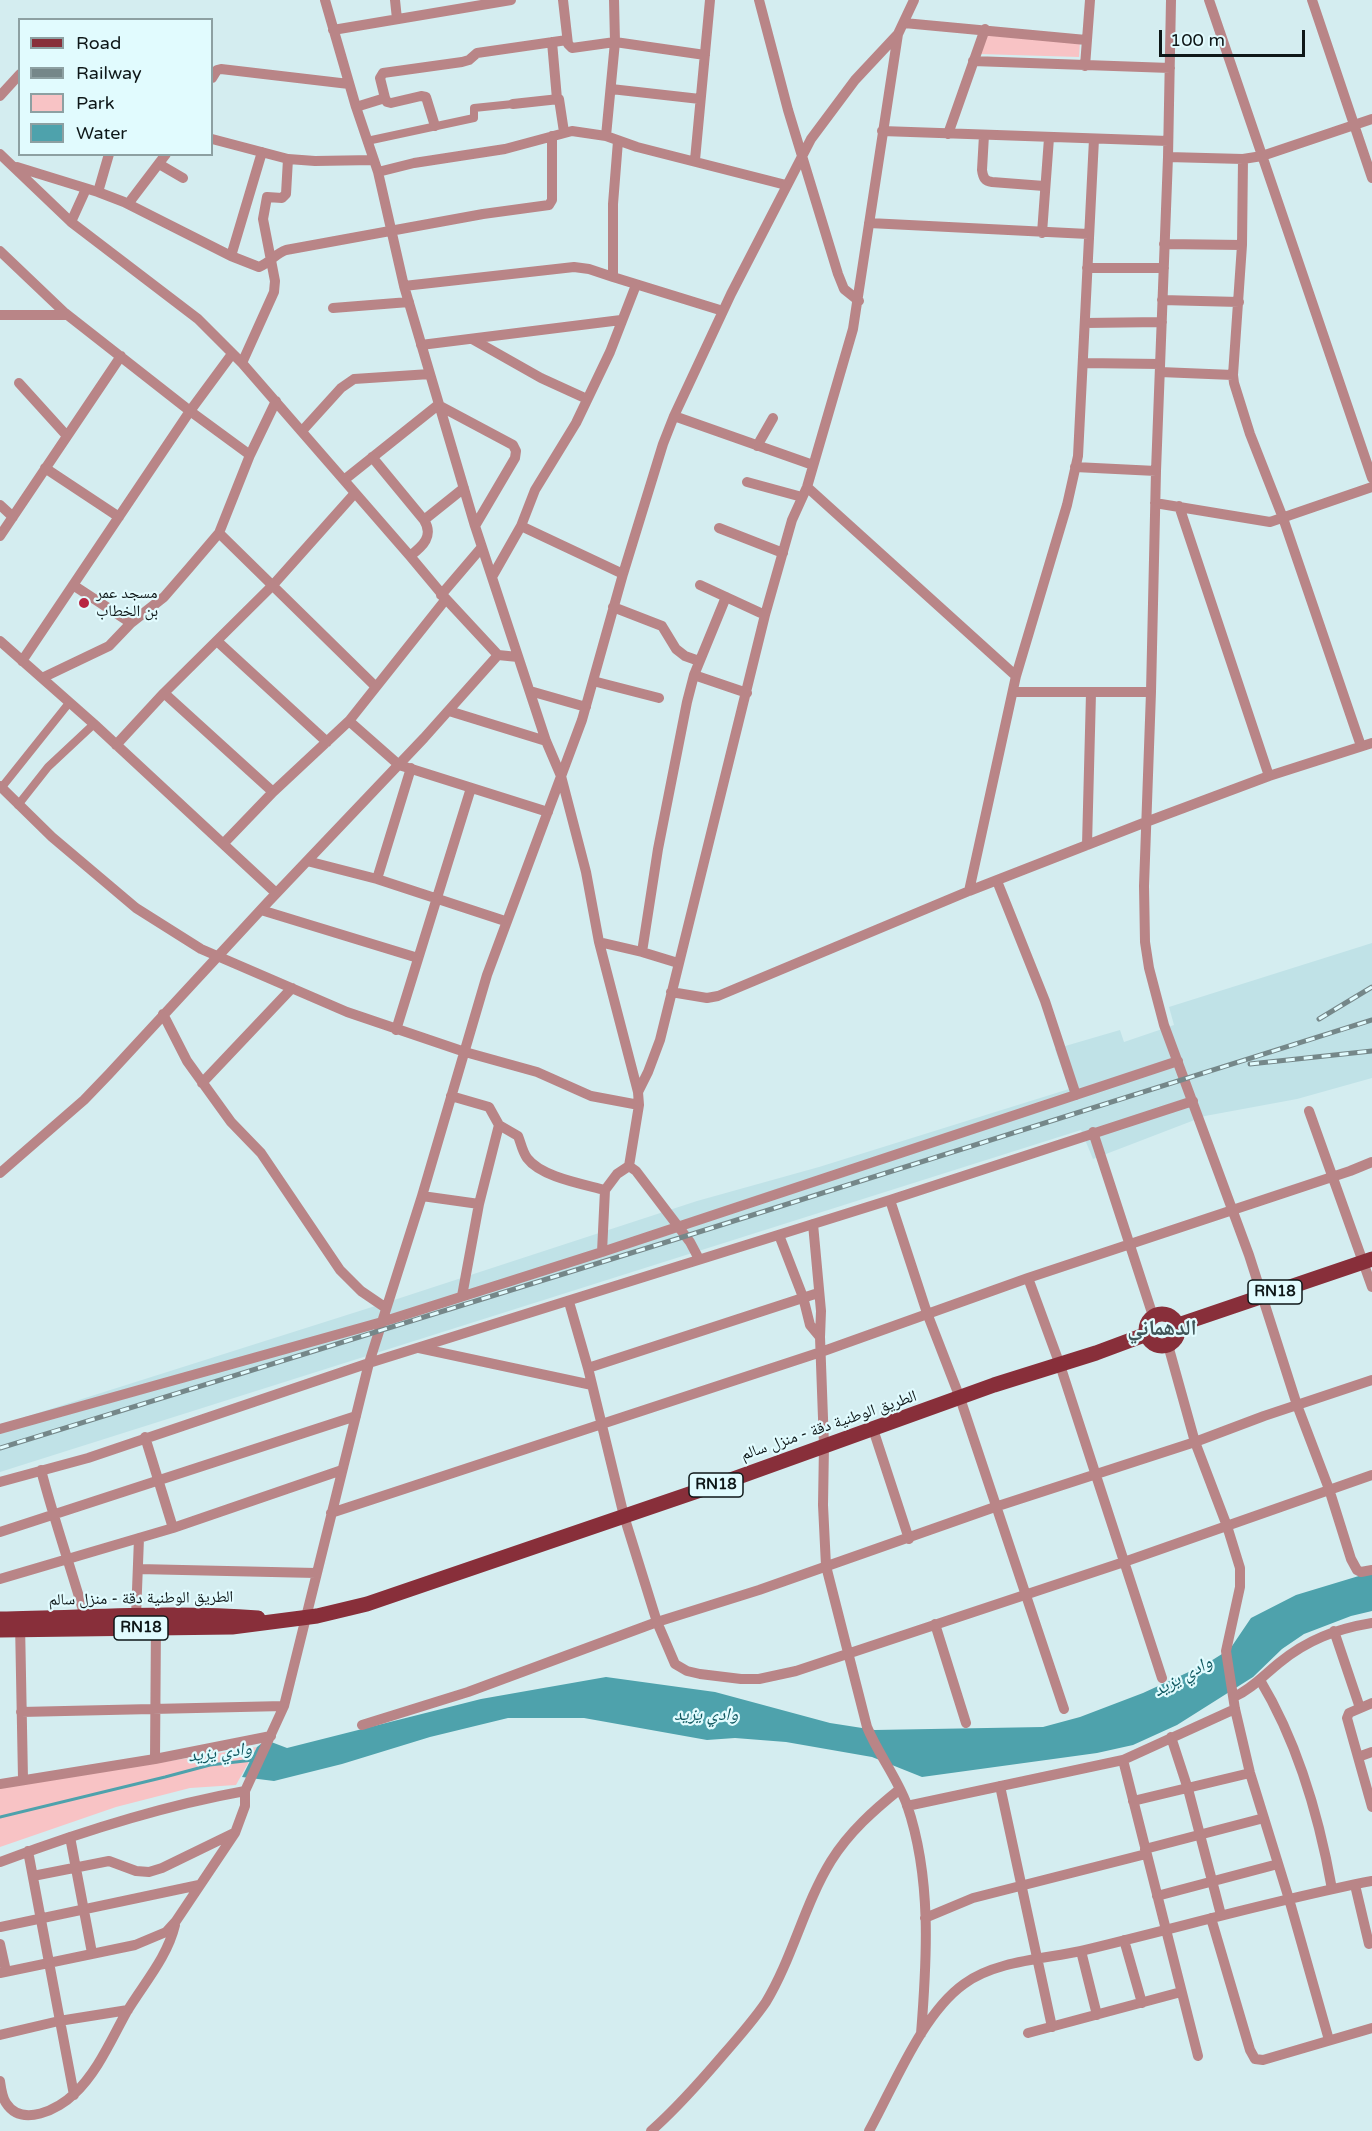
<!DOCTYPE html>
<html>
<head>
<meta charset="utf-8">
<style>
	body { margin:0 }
	#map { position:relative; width:1372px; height:2131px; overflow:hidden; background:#d4edf0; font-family:"Varela Round",sans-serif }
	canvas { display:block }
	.legend { position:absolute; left:18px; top:18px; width:195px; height:138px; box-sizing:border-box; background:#e1fbfe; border:2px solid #8da0a2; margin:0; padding:8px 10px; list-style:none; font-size:18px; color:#0e1718 }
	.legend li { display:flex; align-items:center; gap:12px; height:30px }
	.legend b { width:30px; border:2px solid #8da0a2 }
	.scale { position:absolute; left:1159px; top:30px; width:146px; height:27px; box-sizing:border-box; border:3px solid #0e1718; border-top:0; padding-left:8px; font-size:18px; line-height:21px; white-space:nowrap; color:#0e1718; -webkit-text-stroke:4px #e1fbfe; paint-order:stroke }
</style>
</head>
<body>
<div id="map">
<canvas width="1372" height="2131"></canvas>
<ul class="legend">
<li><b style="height:8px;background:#882f3a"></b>Road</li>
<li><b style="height:8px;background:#758789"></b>Railway</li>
<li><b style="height:16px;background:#f8c3c5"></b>Park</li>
<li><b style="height:16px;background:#4ea2ac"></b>Water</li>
</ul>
<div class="scale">100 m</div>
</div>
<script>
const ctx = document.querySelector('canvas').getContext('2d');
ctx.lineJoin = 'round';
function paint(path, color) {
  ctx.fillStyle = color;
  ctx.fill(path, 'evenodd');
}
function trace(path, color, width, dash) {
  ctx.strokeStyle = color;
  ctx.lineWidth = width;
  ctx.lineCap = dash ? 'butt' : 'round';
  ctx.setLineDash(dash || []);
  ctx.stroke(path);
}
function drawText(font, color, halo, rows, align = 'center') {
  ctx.font = font + ' "Varela Round","Noto Naskh Arabic",sans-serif';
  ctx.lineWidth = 4.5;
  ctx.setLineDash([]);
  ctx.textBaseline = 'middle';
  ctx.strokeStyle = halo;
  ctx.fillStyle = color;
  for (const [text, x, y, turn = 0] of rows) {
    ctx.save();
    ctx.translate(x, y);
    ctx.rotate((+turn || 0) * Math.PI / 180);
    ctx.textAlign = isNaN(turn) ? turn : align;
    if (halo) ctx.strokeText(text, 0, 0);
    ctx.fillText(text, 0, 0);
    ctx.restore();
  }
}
paint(new Path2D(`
	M1372,943V1078L1297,1099L1205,1116L1093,1159L1081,1130L0,1472V1425L391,1301L697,1201L819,1167L1069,1089L1055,1049L1120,1030L1124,1042L1174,1025L1169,1007Z`), '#c0e2e7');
paint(new Path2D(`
	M986,32L1080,42L1079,57L979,54Z
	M257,1747L236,1785L190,1788L116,1807L0,1847V1788Z`), '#f8c3c5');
paint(new Path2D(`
	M1372,1572V1611L1351,1616L1304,1634L1282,1649L1253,1677L1177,1725L1133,1745L1097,1753L922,1777L872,1757L786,1742L735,1738L707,1740L584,1718H508L430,1737L342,1764L274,1781L242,1777L257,1747L266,1740L287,1748L481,1699L606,1677L715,1692L830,1723L875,1730L1043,1727L1080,1717L1143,1693L1206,1664L1230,1649L1251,1618L1296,1595Z`), '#4ea2ac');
trace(new Path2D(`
	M0,1817L165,1777L210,1765L253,1760`), '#4ea2ac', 3);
trace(new Path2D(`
	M367,141L474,118V108L513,104
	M2,787L69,703
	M18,805L48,767L94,724`), '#b98587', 8);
trace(new Path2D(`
	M325,0L356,107L378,172L404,286L475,526L546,741L561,776L586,872L599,942L638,1092
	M395,0L397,19
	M563,0L568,44L572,48L615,42L705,55
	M759,0L788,110L838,274L844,289L859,301
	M1171,0L1168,157L1156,471L1151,692L1144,886L1145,942L1149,968L1164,1025L1249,1255L1297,1405L1329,1489L1351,1559L1357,1570L1361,1572L1372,1570
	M1209,0L1372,478
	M1312,0L1372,178
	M904,23L1086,40
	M333,30L511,0
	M552,42L557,99
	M973,61L1170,68
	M1085,66L1090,0
	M212,78L217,70L221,69L349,84
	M611,89L700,99
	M0,96L20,74
	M385,98L387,102L391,103L421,96L426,97L435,126
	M513,104L559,99L564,132
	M356,107L385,98L380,78L383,73L462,62L469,60L477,53L567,40
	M882,131L1168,141
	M948,134L985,29
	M984,135L982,170C983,178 985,181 992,182L1044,186
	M606,136L615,42L614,0
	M212,139L288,159L315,161L374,160
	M618,141L613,204V277L723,311
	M0,154L71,222L198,319L242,363L410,556L446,599L498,655
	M1168,157L1243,159L1262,156L1372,119
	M1243,159L1242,245L1233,375L1234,383L1250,434L1283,518L1361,746
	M695,160L710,0
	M159,164L183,178
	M17,167L98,192L124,202L231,256L259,267C270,263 276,253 286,250L483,214L549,205L552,200V136
	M378,172L414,163L505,149L572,131L606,136L637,147L786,185
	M98,192L109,154
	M128,204L166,154
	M71,222L86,189
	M869,223L1088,234
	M1042,233L1049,138
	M1164,244L1242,245
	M0,251L65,313L190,411L250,455
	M231,256L262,152
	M1087,268H1164
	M404,286L574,267L589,269L613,277
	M1162,300L1239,302
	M333,308L409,302
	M0,315H67
	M1085,323L1162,322
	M472,339L541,378L587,399
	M421,345L621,320
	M242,363L274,292L275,281L263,219L267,197L282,198L286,194L288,159
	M1083,363L1160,364
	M1160,372L1233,375
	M19,383L67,436
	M674,416L813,465
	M302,431L341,388L354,379L430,374
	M757,446L773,418
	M372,457L424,520
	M1075,467L1156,471
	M45,468L119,517
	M344,480L438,405L513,445L516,451L515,458L475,526
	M747,482L802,497
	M807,487L1016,676
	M1155,503L1270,522L1372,487
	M0,505L13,517
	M1179,506L1269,776
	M521,526L623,574
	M719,528L783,553
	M219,533L376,687
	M0,536L121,356
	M410,556C423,546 434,536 424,520L464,488
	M492,577L521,526L535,490L576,423L610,352L636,285
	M73,585L131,623
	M700,585L765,615
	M441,595L482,547
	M613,607L662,626L676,649L685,656L699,661
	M0,641L94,724L276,893
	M217,641L327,742
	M22,661L190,411L232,354
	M694,675L747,693
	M42,678L109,646L131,623L164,597L190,567L219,533L250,455L276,401
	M593,681L659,698
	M530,691L586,707
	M1013,692H1151
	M164,693L273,792
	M449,711L546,741
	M349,721L399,765L548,812
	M116,745L164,693L273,585L355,493
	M0,786L52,837L136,908L201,949L347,1012L465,1052L537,1072L591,1096L639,1105
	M223,844L273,792L349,721L446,599
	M1087,845L1091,693
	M307,861L377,879L505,921
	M377,879L411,768
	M997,881L1045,1001L1076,1095
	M969,891L1016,676L1067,505L1078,456L1094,139
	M261,910L418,958
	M599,942L642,952L678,963
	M642,952L658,849L687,702L694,675L726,597
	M671,992L707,998L718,996L969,891L1146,822L1269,776L1372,743
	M163,1014L187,1061L231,1122L261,1153L340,1270L361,1291L386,1308
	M396,1030L471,788
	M202,1083L292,988
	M451,1096L489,1107L499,1125L518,1136C521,1143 522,1151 527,1158C541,1177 583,1184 605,1190
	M1309,1111L1372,1287
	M1093,1132L1153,1316
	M0,1173L84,1100L109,1074L269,901L424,738L498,655L518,657
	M422,1196L479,1204
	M890,1200L927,1313L960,1398L1064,1709
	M813,1224L821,1311L820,1337L824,1445L823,1505L826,1566L867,1727C878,1754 897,1777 907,1805C932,1878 927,1959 921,2034
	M779,1235L803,1297L810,1325L820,1337
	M602,1252L605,1190L617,1174L629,1166
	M699,1259L690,1242L636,1171L629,1166L639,1105L638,1092L648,1072L660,1040L765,615L792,520L807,487L853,329L898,34
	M1028,1278L1060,1365L1162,1678
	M462,1296L479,1204L499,1125
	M569,1302L588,1368L624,1516L657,1622L675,1664L687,1671L700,1674L741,1679H759L796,1671L1124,1562L1372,1475
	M1168,1345L1195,1442L1227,1526L1240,1568V1587L1226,1651L1235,1709L1250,1773L1289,1899L1329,2040
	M419,1348L592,1385
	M588,1368L818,1293
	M0,1429L382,1322L602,1252L1178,1061
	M873,1429L909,1539
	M145,1437L173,1528
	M41,1470C54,1520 71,1568 85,1617
	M0,1482L88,1458L369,1363L890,1200L1193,1101
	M331,1513L821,1352L1028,1278L1350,1171L1372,1162
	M0,1532L356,1416
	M138,1569L316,1573
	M0,1579L173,1528L342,1470
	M136,1616L139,1538
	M20,1623L23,1779
	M935,1624L966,1723
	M1334,1631L1360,1708
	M1260,1680C1298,1743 1319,1816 1332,1889
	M1234,1697C1252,1689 1264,1675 1279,1663C1307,1640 1336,1629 1372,1623
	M1372,1703L1349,1713L1347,1718L1372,1807
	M21,1712L284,1706
	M362,1725L468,1692L657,1622L759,1590L995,1507L1195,1442L1264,1416L1372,1380
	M1171,1737L1188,1789L1221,1915
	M1358,1757L1372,1752
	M155,1759L156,1622
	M0,1784L155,1759L271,1736
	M1000,1786L1052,2027
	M1133,1801L1250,1773
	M907,1806L1123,1760
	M70,1837L92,1953
	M1145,1849L1264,1818
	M28,1851L74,2095
	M0,1862C80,1832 161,1806 245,1791L284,1706L369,1363L422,1196L487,975L582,720L623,574L663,444L674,416L731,294L811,139L855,80L898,34L914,0
	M33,1876L109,1861L136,1871L149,1872L162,1868L234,1833
	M1355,1885L1369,1944
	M1157,1896L1278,1864
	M925,1918L973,1898L1146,1854
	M1211,1918L1250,2050L1255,2059L1263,2060L1372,2028
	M0,1927L199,1885
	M1124,1940L1142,2003
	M0,1944L6,1971
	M1081,1951L1097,2015
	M0,1973L135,1945L166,1932L176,1921L235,1833L245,1806V1791
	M1028,2033L1181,1992
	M0,2035L59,2021L128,2010
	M1198,2056L1123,1760L1235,1709
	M0,2081C1,2088 2,2097 6,2103C22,2128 59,2109 74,2094C97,2073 111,2040 126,2013C144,1983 167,1958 175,1925
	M651,2131C677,2108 700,2082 723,2055C738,2038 753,2021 766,2002C793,1957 804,1905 831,1861C849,1832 874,1810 900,1789
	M869,2131C894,2086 922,2014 964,1984C995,1961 1044,1959 1081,1951C1178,1928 1274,1900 1372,1881`), '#b98587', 10);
trace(new Path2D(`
	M1146 1330a16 16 0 1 1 32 0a16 16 0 1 1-32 0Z
	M1178,1325L1372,1259
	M0,1619C86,1618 172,1611 258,1618
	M0,1630L232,1627L317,1616L367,1604L733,1479L994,1385L1096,1353L1147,1334`), '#882f3a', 15);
const rail = new Path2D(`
	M1319,1019L1372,987
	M1250,1064L1372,1051
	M0,1448L686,1236L1372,1020`);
trace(rail, '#758789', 5);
trace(rail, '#e1fbfe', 3, [9]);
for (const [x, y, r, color] of [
	[84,603,6,"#b82642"]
]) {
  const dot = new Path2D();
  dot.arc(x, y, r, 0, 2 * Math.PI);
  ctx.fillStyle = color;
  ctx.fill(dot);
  trace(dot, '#e1fbfe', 2);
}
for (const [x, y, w] of [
	[1275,1292,54],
	[716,1485,54],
	[141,1628,54]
]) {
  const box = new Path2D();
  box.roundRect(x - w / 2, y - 12, w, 24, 4.5);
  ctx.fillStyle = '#e1fbfe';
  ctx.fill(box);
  trace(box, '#0e1718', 1.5);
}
drawText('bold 15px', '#0e1718', null, [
	["RN18",1275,1292],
	["RN18",716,1485],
	["RN18",141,1628]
]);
drawText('16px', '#0e1718', '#e1fbfe', [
	["مسجد عمر",96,594],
	["بن الخطاب",96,612]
], 'left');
drawText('16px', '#0e1718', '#e1fbfe', [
	["الطريق الوطنية دقة - منزل سالم",829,1426,-19],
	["الطريق الوطنية دقة - منزل سالم",141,1599,-1]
]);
drawText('italic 18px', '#0f5860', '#e1fbfe', [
	["وادي يزيد",1183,1677,-29],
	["وادي يزيد",706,1715],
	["وادي يزيد",220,1753,-7]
]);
drawText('bold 22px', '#405558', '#e1fbfe', [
	["الدهماني",1162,1329]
]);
</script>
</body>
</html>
